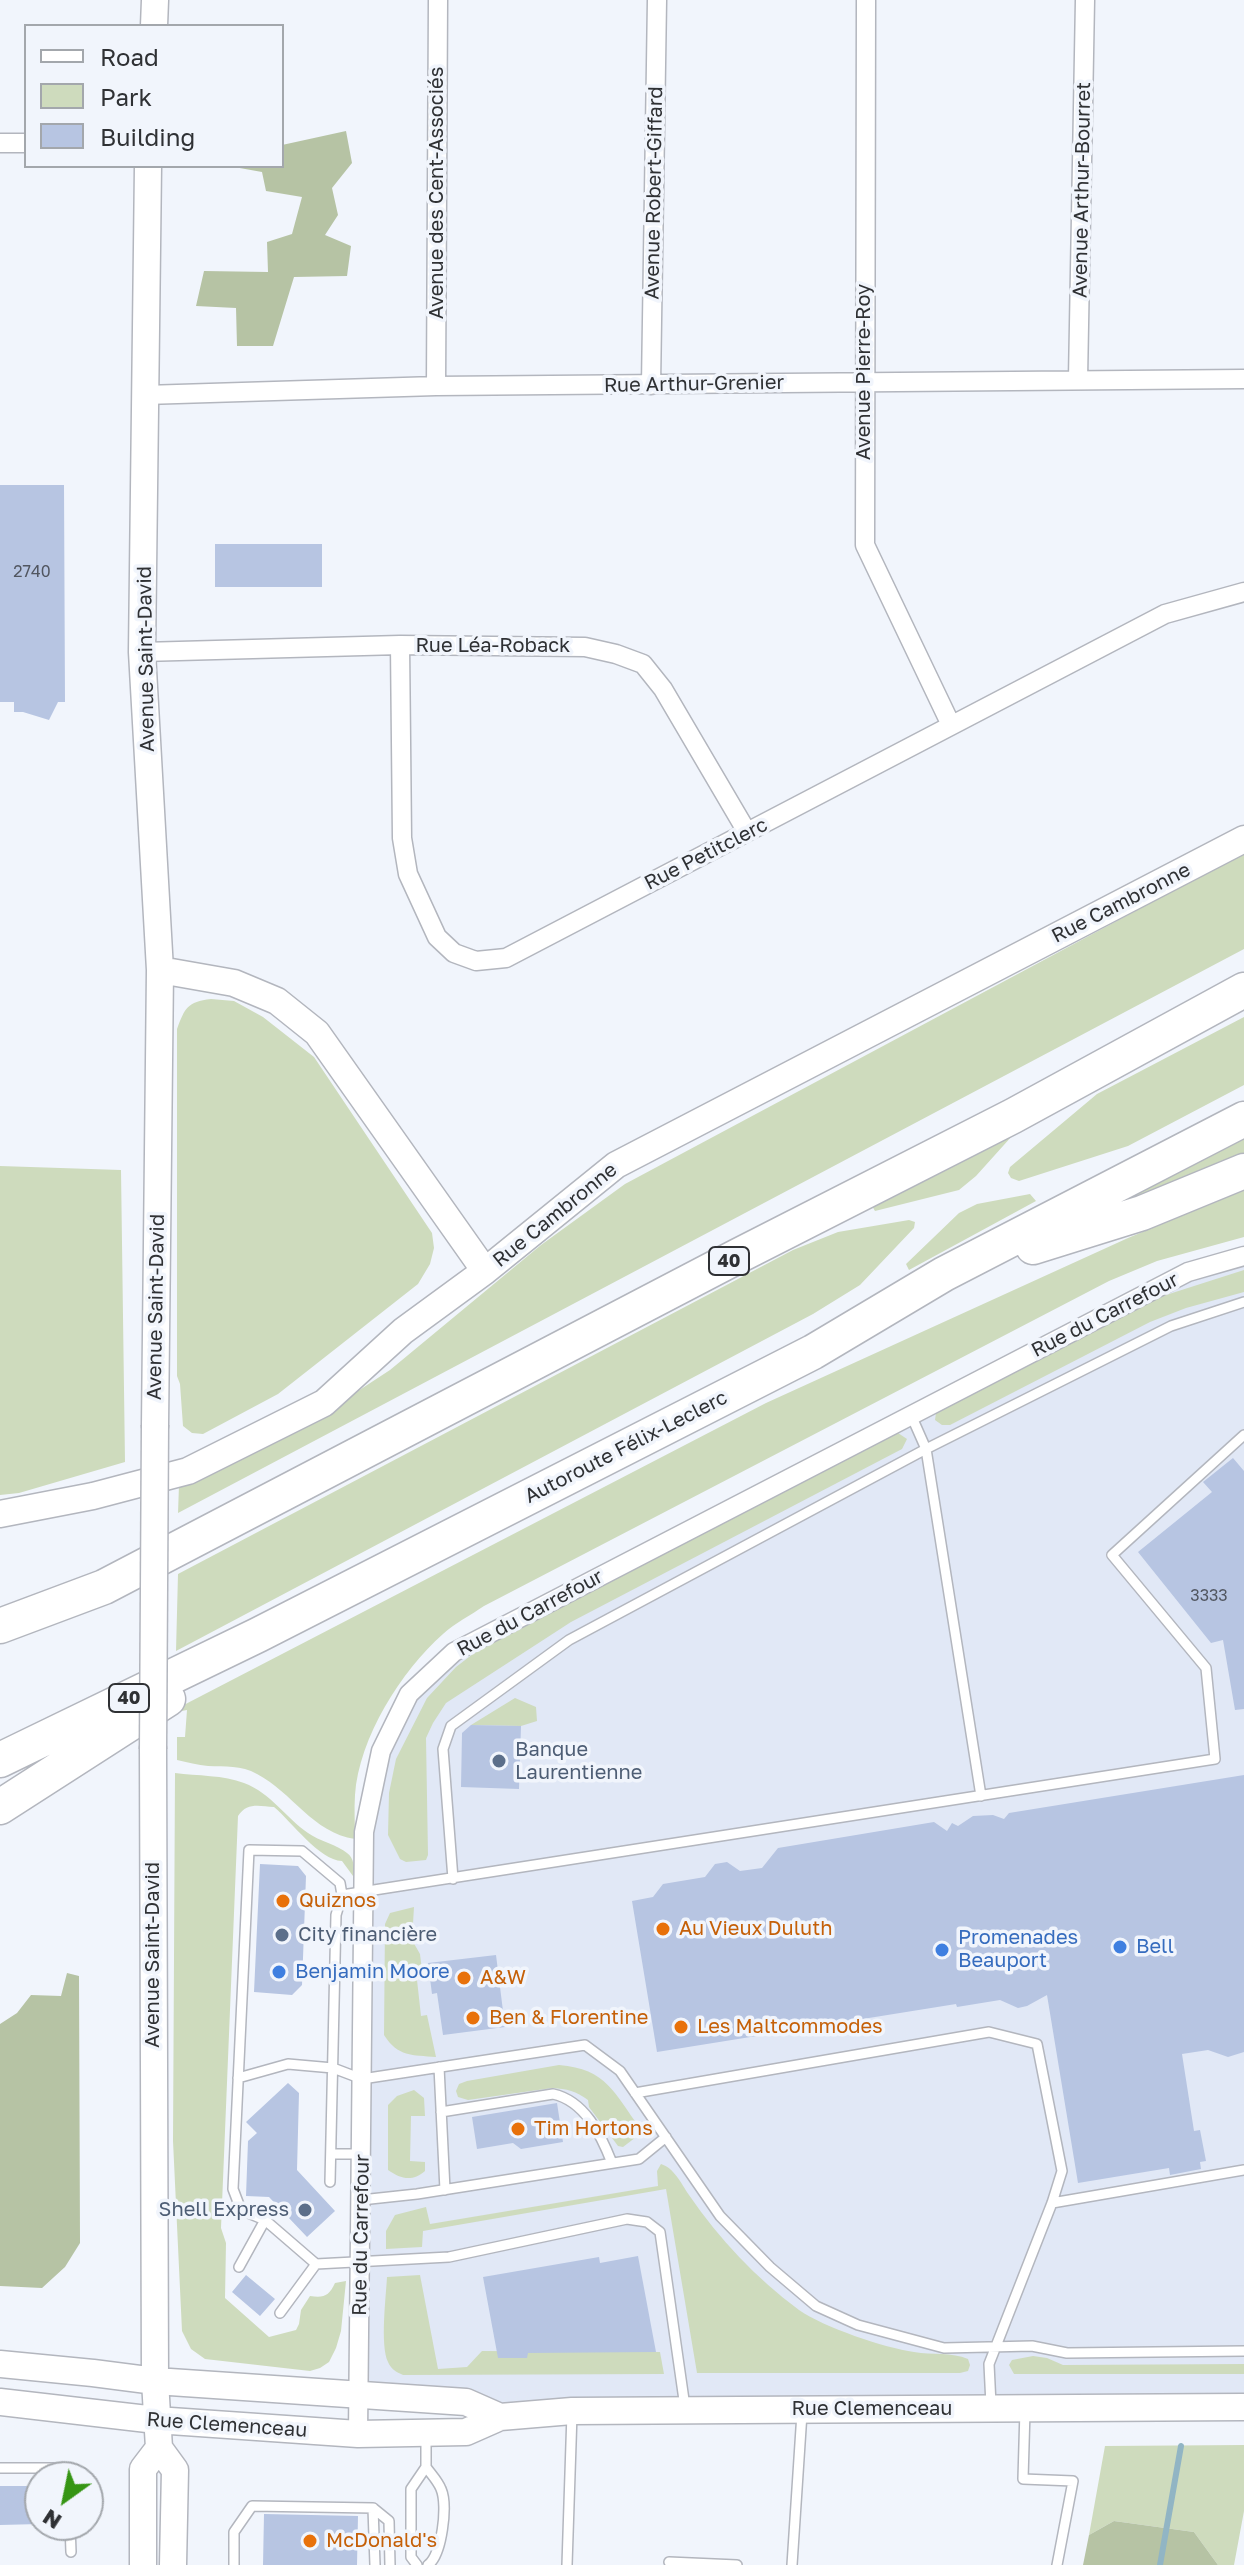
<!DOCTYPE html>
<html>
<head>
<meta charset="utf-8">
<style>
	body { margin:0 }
	#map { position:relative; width:1244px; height:2565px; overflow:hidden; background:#f1f5fc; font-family:"Golos Text",sans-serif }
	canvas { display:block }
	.legend { position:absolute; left:24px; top:24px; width:260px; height:144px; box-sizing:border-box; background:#f1f5fc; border:2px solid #a3a7ac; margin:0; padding:10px 14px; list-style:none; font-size:24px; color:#2f3134 }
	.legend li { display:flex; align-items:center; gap:16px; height:40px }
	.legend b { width:40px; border:2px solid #a3a7ac }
	.north { position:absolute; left:24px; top:2461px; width:80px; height:80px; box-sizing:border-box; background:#f1f5fc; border:2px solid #a3a7ac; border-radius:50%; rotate:213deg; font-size:22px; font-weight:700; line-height:32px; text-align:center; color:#2f3134 }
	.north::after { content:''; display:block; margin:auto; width:28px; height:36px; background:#369514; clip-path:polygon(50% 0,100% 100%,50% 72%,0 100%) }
</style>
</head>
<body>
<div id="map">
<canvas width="1244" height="2565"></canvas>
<ul class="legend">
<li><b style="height:10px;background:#fff"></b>Road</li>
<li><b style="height:22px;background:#cedbbd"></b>Park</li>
<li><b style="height:22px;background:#b7c5e2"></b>Building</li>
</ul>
<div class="north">N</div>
</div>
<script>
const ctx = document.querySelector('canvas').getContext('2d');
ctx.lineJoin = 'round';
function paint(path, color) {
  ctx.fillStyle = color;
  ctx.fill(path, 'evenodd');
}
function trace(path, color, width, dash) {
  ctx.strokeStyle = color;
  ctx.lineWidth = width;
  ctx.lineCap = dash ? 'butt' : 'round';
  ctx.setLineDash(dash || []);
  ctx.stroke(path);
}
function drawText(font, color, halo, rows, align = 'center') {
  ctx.font = font + ' "Golos Text",sans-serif';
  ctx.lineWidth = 7;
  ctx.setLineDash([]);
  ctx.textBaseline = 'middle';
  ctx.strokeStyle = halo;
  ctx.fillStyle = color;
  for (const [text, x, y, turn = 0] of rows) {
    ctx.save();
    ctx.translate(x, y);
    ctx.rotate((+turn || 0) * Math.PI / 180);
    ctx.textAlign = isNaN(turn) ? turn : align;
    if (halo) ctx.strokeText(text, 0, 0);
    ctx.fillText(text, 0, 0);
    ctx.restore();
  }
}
paint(new Path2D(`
	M1244,1256V2407H359L364,1832L381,1751L409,1694L454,1652L1188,1272Z`), '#e1e8f6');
paint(new Path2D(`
	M1244,853V949L178,1513L179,1485L329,1410L390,1370L541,1245L625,1184Z
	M211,999L234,1001L263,1017L314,1057L432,1233L434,1248L430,1264L418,1284L278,1394L203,1434L192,1433L183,1426L180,1384L177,1376V1029C185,1008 187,1002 211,999Z
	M1244,1017V1085L1128,1146L1019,1181L1011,1178L1008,1173L1010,1167L1097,1094Z
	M1003,1133L1012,1136L976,1176L959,1190L875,1211L872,1206Z
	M1244,1134V1159L1134,1198L1133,1194Z
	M0,1166L121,1170L125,1462L19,1493L0,1495Z
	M1244,1190V1237L1157,1261L1109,1281L484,1606C471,1615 455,1623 443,1634C401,1671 359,1738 355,1795C354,1809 355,1824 355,1839C313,1833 292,1792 257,1774C241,1765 225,1767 208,1766C198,1765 187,1762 177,1760V1737H185L187,1710L176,1712V1709L766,1403L1128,1238Z
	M1030,1194L1036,1201L909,1270L906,1264L959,1213L977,1204Z
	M909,1220L915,1222L914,1228L860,1285L813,1314L176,1651L178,1574L793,1250L838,1232Z
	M1244,1270V1292L1186,1308L1150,1322L950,1425H942L935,1420L936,1413L942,1406L1141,1303Z
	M895,1431L907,1439L902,1449L571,1622L446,1703L433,1723L426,1738L428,1855L426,1860L406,1862L400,1859L388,1835L389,1793L396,1759L427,1698L456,1667L495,1637Z
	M515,1698L536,1707L537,1721L521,1726L471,1725Z
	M175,1773C197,1776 224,1775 244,1783C271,1793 286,1818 308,1833C319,1841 338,1845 347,1853C354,1858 355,1868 353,1876L342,1861C319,1860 292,1822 274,1807C259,1806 247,1802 238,1816L221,2228L226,2243L225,2298L269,2337L296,2330L299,2324L301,2310L310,2296C324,2298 329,2296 335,2283L346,2281L341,2331L336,2348L329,2362L320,2368L310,2371L205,2359L191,2349L182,2331L173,2141Z
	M414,1907L412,1940L420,1954L422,1971H416L421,2016L427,2015L436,2057C412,2055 398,2057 384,2035L385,1924L390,1913Z
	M559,2065C607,2069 614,2093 640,2128V2134L623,2147L618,2146L589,2107L588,2100C576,2091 567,2089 552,2088L468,2100L458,2097L456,2091L459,2084L467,2081Z
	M414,2090L424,2098L425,2116H411L410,2161L425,2162V2171C412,2182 401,2179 388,2170V2105L397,2096Z
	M661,2164C674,2168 681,2183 689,2195C719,2239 756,2278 799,2310C823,2327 885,2348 914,2352C932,2355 952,2352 968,2359L970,2365L968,2371L960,2373H697L666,2189L423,2231L422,2247L386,2249V2231L395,2215L426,2207L430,2224L658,2186L657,2171Z
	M420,2275L438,2369L467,2367L482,2351L656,2352H660L664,2374L403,2375C396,2372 391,2369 388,2362C380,2345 386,2297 387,2277Z
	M1033,2356L1047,2358L1063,2365L1244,2364V2374H1014L1009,2365L1012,2360Z
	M1244,2445V2511L1234,2565H1218L1194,2532L1114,2521L1089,2535L1105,2446Z`), '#cedbbd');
paint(new Path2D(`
	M346,131L352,163L332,188L338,215L325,235L351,246L347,276L294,277L273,346H237L236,308L196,306L204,271L268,272L267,242L292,234L302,197L266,191L262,172L234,167L282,166V145Z
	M67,1973L79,1976L80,2243L65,2267L42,2288L0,2286V2024L17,2013L31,1995L61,1996Z
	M1114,2521L1194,2532L1218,2565H1083L1089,2535Z`), '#b6c3a4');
trace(new Path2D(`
	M1160,2565L1181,2446`), '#91b5c4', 6);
paint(new Path2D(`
	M0,485H64L65,702H58L49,720L23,712H14V702H0Z
	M215,544H322V587H215Z
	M1233,1458L1244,1471V1709L1235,1710L1223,1640L1211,1643L1138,1552L1212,1492L1203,1482Z
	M471,1725L521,1726L519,1789L461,1787L462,1733Z
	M1244,1775V2052L1228,2057L1208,2050L1182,2054L1194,2131L1200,2130L1206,2161L1200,2162L1201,2169L1170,2175L1169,2168L1078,2183L1047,1995L1027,2006L1018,2008L1000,2000L957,2007L956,2004L657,2052L632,1901L653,1897L663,1884L705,1877L715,1864L727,1862L740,1871L762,1868L778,1848L934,1822L947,1831L952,1823L958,1826L973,1816L993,1815L1004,1819L1009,1813Z
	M260,1864L298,1866L306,1876L302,1985L292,1995L254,1992Z
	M496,1955L505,2027L443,2035L437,1993L432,1994L428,1963Z
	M288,2083L299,2093L297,2170L335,2211L307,2237L269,2197L246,2196L248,2141L257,2133L246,2122Z
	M557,2103L563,2142L521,2149L513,2143L477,2149L472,2117Z
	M638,2256L656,2352L528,2353L527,2358H498L483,2277L599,2257L600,2263Z
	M246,2275L275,2299L260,2316L232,2292Z
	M0,2486H40V2524L0,2525Z
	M264,2514L358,2516L357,2565H263Z`), '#b7c5e2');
const lane = new Path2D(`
	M911,1415L926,1449L981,1796
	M453,1879L443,1749L451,1726L569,1640L926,1449L1171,1326L1244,1302
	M439,2067L445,2190
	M238,2078L288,2064L333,2068L362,2079L585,2045L620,2071L720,2216L770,2267L816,2306L858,2325L944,2348L1032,2346L1067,2353L1244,2351
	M635,2093L989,2032L1037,2044L1062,2171L1052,2203L989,2364L991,2405
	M441,2112L553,2094C585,2101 601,2135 612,2163
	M331,2154H362
	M330,2182L336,1915L342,1895
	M361,2200L417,2194L639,2159L666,2137
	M1052,2203L1244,2170
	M239,2267L265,2220
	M280,2313L316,2264
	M685,2407L660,2232L647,2222L627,2219L449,2257L316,2264L265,2220L241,2210L233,2189L249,1850L302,1851L340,1883L342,1895L1215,1759L1206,1668L1112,1555L1244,1435
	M1025,2410L1023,2479L1073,2481L1057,2565
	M426,2467C431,2474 438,2481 441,2489C448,2505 442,2555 428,2565
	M0,2468H53L62,2477
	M373,2508L389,2521L390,2565
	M70,2525L71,2552
	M669,2562L737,2565
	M234,2565V2532L252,2506L373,2508L375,2565
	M417,2565L411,2557V2489L426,2467V2435
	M567,2565L572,2413
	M792,2565L802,2413`);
const street = new Path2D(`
	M866,0L865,545L951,725
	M0,143H26
	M1078,379L1085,0
	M651,385L657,0
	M436,386L438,0
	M145,395L436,386L1244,379
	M400,645L402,838L408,874L437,937L454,953L476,961L506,958L1165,614L1244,592
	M142,652L400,645L585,647L616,654L643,664L663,689L747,832
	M358,2434L364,1832L381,1751L409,1694L454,1652L1188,1272L1244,1256`);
const secondary = new Path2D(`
	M154,26L155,0
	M148,166L142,652L160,970L155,1425
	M160,970L234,983L277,1001L317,1033L485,1271
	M0,1514L93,1496L188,1471L324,1403L403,1331L485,1271L616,1165L1244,839
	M153,1749L155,2381L159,2448L175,2470L173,2565
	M0,2364L93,2373L155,2381L466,2402L500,2417
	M0,2402L156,2420L358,2434L466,2432L500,2417L572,2411L1244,2407
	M143,2565V2469L159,2448`);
const highway = new Path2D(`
	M1033,1247L1142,1213L1244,1171
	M0,1626L104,1587L738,1256L1013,1116L1244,990
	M0,1760L258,1635L813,1352L944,1274L1244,1119
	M0,1807L168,1699`);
trace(lane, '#b3b6be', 12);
trace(street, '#b3b6be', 21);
trace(secondary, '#b3b6be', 29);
trace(highway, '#b3b6be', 37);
trace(lane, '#fff', 9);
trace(street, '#fff', 18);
trace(secondary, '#fff', 26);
trace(highway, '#fff', 34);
const secondaryBridge = new Path2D(`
	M153,1749L155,1425`);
trace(secondaryBridge, '#b3b6be', 29, []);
trace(secondaryBridge, '#fff', 26);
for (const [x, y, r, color] of [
	[499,1761,8,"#5c6f8a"],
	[283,1901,8,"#e8710a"],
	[663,1929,8,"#e8710a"],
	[282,1935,8,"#5c6f8a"],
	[1120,1947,8,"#3f7fe0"],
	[942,1950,8,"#3f7fe0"],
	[279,1972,8,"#3f7fe0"],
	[464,1978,8,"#e8710a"],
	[473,2018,8,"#e8710a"],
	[681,2027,8,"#e8710a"],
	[518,2129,8,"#e8710a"],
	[305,2210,8,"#5c6f8a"],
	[310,2541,8,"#e8710a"]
]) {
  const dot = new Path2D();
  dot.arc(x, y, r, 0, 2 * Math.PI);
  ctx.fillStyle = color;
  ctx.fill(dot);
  trace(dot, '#f1f5fc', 3);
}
drawText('16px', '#515660', null, [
	["2740",32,572],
	["3333",1209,1596]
]);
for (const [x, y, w] of [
	[729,1261,40],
	[129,1698,40]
]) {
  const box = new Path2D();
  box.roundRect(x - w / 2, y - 14, w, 28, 6);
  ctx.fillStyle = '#f1f5fc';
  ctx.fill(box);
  trace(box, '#2f3134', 2);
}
drawText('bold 18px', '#2f3134', null, [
	["40",729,1261],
	["40",129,1698]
]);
drawText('20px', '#2f3134', '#f1f5fc', [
	["Avenue Arthur-Bourret",1082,190,-89],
	["Avenue des Cent-Associés",437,193,-90],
	["Avenue Robert-Giffard",654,193,-89],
	["Avenue Pierre-Roy",864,372,-90],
	["Rue Arthur-Grenier",694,384,-1],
	["Rue Léa-Roback",493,646],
	["Avenue Saint-David",146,659,-91],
	["Rue Petitclerc",706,854,-27],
	["Rue Cambronne",1121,903,-27],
	["Rue Cambronne",555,1215,-39],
	["Avenue Saint-David",156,1307,-89],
	["Rue du Carrefour",1105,1315,-27],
	["Autoroute Félix-Leclerc",626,1447,-27],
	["Rue du Carrefour",530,1613,-28],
	["Avenue Saint-David",153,1955,-90],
	["Rue du Carrefour",361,2235,-89],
	["Rue Clemenceau",872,2409],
	["Rue Clemenceau",227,2425,4]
]);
drawText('20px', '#4e5e75', '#f1f5fc', [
	["Banque",515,1750],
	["Laurentienne",515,1773],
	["City financière",298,1935],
	["Shell Express",289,2210,"right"]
], 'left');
drawText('20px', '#c56008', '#f1f5fc', [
	["Quiznos",299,1901],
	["Au Vieux Duluth",679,1929],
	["A&W",480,1978],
	["Ben & Florentine",489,2018],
	["Les Maltcommodes",697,2027],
	["Tim Hortons",534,2129],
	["McDonald's",326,2541]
], 'left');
drawText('20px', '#366cbe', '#f1f5fc', [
	["Promenades",958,1938],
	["Beauport",958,1961],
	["Bell",1136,1947],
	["Benjamin Moore",295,1972]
], 'left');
</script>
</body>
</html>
